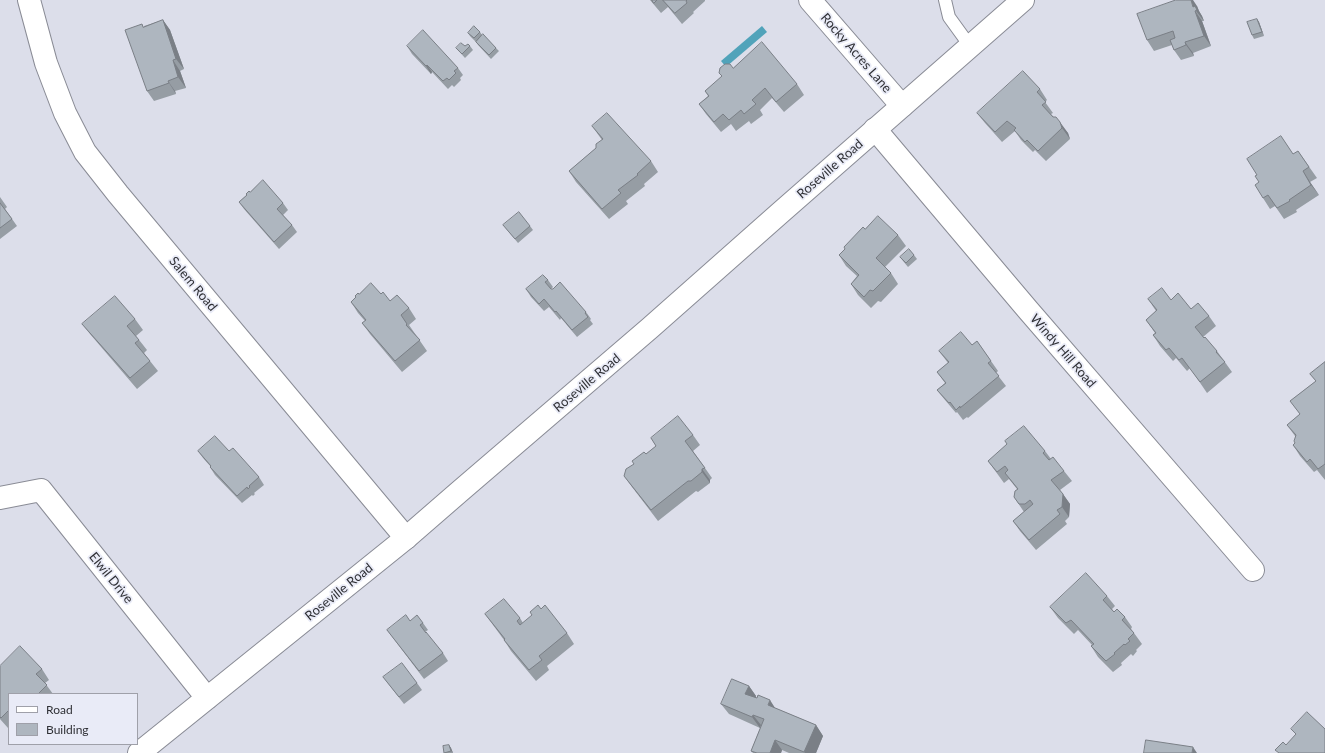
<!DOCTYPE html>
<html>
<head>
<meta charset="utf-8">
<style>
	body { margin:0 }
	#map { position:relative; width:1325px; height:753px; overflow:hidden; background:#dcdeea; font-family:Lato,sans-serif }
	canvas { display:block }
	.legend { position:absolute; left:8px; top:693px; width:130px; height:52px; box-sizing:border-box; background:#e9ebf7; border:1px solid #9fa0a9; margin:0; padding:5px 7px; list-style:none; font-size:12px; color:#2f3035 }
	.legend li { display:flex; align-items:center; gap:8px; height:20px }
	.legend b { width:20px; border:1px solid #9fa0a9 }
</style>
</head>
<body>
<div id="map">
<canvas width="1325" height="753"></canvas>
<ul class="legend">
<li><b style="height:5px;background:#fff"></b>Road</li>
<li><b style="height:11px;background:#aeb6bf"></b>Building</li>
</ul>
</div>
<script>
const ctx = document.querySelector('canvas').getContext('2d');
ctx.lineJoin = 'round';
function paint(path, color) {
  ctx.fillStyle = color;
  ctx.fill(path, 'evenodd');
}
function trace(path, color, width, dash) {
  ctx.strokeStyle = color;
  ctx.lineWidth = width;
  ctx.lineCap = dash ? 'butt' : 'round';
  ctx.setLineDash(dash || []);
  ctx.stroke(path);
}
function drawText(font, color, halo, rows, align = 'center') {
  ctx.font = font + ' Lato,sans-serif';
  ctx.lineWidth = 3.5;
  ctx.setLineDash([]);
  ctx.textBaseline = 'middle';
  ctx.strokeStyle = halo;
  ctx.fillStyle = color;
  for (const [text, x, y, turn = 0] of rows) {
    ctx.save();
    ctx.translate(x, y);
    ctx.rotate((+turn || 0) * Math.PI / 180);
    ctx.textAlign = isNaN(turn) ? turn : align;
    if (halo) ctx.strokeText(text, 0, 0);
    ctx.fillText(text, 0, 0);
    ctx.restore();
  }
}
paint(new Path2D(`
	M762,26L767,32L726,67L721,61Z`), '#51a3ba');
const service = new Path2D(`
	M945,0L949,17L970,46`);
const minor = new Path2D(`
	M29,0L46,63L65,113L85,152L118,194L406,538
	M810,0L902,106
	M875,129L1028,310L1253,570
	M0,498L41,490L207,698`);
const tertiary = new Path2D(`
	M139,753L406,538L459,492L650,328L780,213L1023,0`);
trace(service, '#898b95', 14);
trace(minor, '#898b95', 24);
trace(tertiary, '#898b95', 24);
trace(service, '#fff', 12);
trace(minor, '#fff', 22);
trace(tertiary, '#fff', 22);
paint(new Path2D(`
	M650,0H705V1L693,12L694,13L682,24L668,7L661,13Z
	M1197,6L1199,11L1202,16L1204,21H1202L1211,46L1193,53L1194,56L1181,60L1174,50L1172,45L1154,51L1147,40Z
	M1257,19L1259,22L1264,36L1254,39L1252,35Z
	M163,20L170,30L184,69L180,71L186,88L175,91L176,94L154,101L147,91L144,26Z
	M480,32L482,35L496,48L499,51L491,59L478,45L476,42L470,36L468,33Z
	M407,46L458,68L463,75L460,78L461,80L454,87L452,85L448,89L432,72L431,74L412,54Z
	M465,46H470L473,50L465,58L456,48Z
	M733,68L797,84L804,95L784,112L772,98L760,110L763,115L751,124L749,121L736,131L731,124L721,132L706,114L699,104L708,96L705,91Z
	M1040,89L1047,100L1045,102L1053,113L1051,114L1068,133L1070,139L1046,161L1035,150L1033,152L1021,140L1015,131L1002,142L985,123L977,113Z
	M592,126L651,161L658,172L644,184L645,186L626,201L628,204L609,219L576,182L569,171L596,148L602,140Z
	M1298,151L1317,178L1310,182L1319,195L1296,210L1297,212L1284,219L1275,206L1270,209L1263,198L1259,182L1294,154Z
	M250,192L283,203L288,210L283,215L292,225L297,232L279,249L244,209L239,202Z
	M0,197L7,207L5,209L17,226L0,239Z
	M503,225L530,226L533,230L518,243Z
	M865,229L898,235L906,246L885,267L891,273L898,284L881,302L878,301L871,308L858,295L851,284L857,276L846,266L839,255Z
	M914,255L917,259L908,267L903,261L900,257Z
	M548,280L553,287L551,289L586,312L591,319L590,320L593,324L577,337L561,318L560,320L549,307L544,311L531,297L526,289Z
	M359,294H381L390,301L409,308L416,319L409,325L427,351L402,372L370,334L362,323L365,321L358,313L351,302Z
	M1148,299L1171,300L1191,309L1209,316L1216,326L1203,337L1217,351L1232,372L1207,393L1190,368L1187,371L1176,358L1173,361L1160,346L1153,335L1155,333L1146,320L1156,311Z
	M135,319L143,330L136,336L147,350L144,353L150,361L158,371L137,389L90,334L82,324Z
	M977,341L998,371L996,373L1006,386L968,418L967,417L963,420L957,412L956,413L945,400L937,390L945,383L937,372L948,363L939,351L972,345Z
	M1325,362V480L1317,470L1314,472L1300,456L1293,445L1295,443V436L1287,425L1300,414L1290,401L1316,381L1310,374Z
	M693,435L700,445L693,451L712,478L710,480V483L698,492L696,491L658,521L632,487L624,476L646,454L656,446L651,438Z
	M198,451H229L259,477L264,485L254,493L255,494L253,496L252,495L242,503L215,475L210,467H211L203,458Z
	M1045,451L1051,459L1064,471L1072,481L1060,490L1070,504L1069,517L1065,521L1067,524L1036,550L1020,531L1013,521L1024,512L1014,497L1017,489L1009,479L1004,483L988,461Z
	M1107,596L1115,606L1112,609L1114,612L1125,617L1132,627L1131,629L1134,633L1142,644L1136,650L1137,651L1133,656L1131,654L1121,663L1122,665L1113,672L1098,657L1091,646L1092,645L1078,630L1074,634L1058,618L1050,607Z
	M541,609L567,633L574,644L547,666L549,670L536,681L511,651L504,640L485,614L520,618L523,623Z
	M410,621L423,623L428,630L425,632L443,653L448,661L424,679L387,630Z
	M0,666L42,669L49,680L45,683L53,694H9V727L8,728L0,719Z
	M383,677L417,683L422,690L404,704Z
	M749,686L756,696V698L775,708L816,725L823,736L816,753H789L782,750L781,753H753L751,751L761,726V725L760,728L729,714L721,704Z
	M449,745L451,748L453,753H444Z`), '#969da4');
paint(new Path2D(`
	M1191,0H1193L1197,6L1199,11L1202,16L1204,21L1193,7Z
	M1195,11L1202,21L1211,46L1204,36Z
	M1257,19L1259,22L1264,36L1262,32Z
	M163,20L170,30L184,69L176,59Z
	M1185,42L1193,53L1194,56L1186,45Z
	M173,60L180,71L186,88L178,77Z
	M427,65L432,72L431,74L426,66Z
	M168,81L175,91L176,94L169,83Z
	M1060,122L1068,133L1070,139L1062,128Z
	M1303,171L1310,182L1319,195L1311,185Z
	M702,469L710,480V483L702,472Z
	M1063,494L1070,504L1069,517L1062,507Z
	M749,686L756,696L753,704L745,694Z
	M770,700L777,711L768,705Z
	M753,715L761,725L760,728L752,717Z
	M816,725L823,736L816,753H805L804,752Z
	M775,740L782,750L781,753H770Z
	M449,745L451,748L453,753L451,751Z
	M1193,747L1197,753H1192Z`), '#7a7f86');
const building = new Path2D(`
	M652,0H657L654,3Z
	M663,0H687L686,1L687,3L675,13Z
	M1176,0H1191L1193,7L1195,6L1197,10L1195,11L1204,36L1185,42L1186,45L1174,50L1170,40L1175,38L1173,31L1147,40L1137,14Z
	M1257,19L1262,32L1252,35L1247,22Z
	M163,20L176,59L173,60L178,77L168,81L169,83L147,91L125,30L142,24L143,27Z
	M474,26L480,32L474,38L468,33Z
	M423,30L458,68L454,71L456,73L449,80L447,78L443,81L427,65L426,66L407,46Z
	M483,34L496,48L489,55L476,42Z
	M762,42L797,84L776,102L765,88L752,100L756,104L744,114L741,110L729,120L723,114L714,122L699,104L709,96L705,91L722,76L719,73L720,68L725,64H730L733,68Z
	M461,43L465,46L468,44L470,46L462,54L456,48Z
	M1023,71L1040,89L1037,92L1046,102L1042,105L1053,117H1056L1060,122L1062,128L1038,151L1027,140L1025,142L1014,130L1016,128L1007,121L995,132L977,113Z
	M607,113L651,161L637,174L638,175L618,190L621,193L602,209L569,171L596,148V144L603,139L592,126Z
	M1281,136L1293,154L1298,151L1309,167L1303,171L1311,185L1289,200L1290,201L1277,208L1268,195L1263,198L1255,185L1259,182L1255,176L1257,175L1247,159Z
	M263,180L283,203L277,209L292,225L274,242L239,202L247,195L246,194L249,191L250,192Z
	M0,203L12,219L0,228Z
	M519,212L530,226L515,239L503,225Z
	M878,216L898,235L876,258L891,273L873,291L870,290L864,297L851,284L859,275L839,255L845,249L844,247L863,227L865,229Z
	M909,249L914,255L906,263L900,257Z
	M543,275L548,280L545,282L551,289H553L560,282L586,312L585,313L588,317L572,330L556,311L555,312L544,299L539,304L526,289Z
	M371,283L381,294L383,292L390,301L397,295L409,308L401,315L407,324L406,325L420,340L395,361L362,323L366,320L351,302L356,297L355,296L358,293L359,294Z
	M1162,288L1171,300L1178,293L1191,309L1198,303L1209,316L1195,327L1204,338L1205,337L1217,351L1216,352L1225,362L1200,382L1182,358L1179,360L1169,348L1166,350L1153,335L1156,333L1146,320L1157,310L1148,299Z
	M115,296L135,319L127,326L139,340L135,343L150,361L130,378L82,324Z
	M961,332L972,345L977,341L991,361L988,363L999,376L960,408V406L956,410L950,402L949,403L937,390L946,383L937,372L949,362L939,351Z
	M1325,362V464L1318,469L1310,459L1307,462L1293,445L1295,443L1294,441L1296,435L1287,425L1300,414L1290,401L1316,381L1310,374Z
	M678,416L693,435L685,441L705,468L702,469V472L691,481H688L651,510L624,476L626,469L634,464L632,461L644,452L646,454L656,446L651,438Z
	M1024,426L1045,451L1043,453L1049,460L1053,457L1064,471L1051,480L1063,494L1062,507L1057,510L1060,514L1029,540L1013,521L1033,504L1030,500L1025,504H1019L1014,497L1015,491L1018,489L1005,473L1008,470L1005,466L997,472L988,461L1007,444L1005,441Z
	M215,436L229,451L233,448L259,477L249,486L250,487L248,489L247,487L237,496L210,467L211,466L198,451Z
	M1086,573L1107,596L1103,600L1114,612L1117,609L1125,617L1122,620L1134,633L1128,639L1130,641L1125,645L1124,644L1114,653L1115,654L1106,661L1091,646L1094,644L1071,620L1066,623L1050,607Z
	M504,599L520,618L517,621L520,625L532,615L530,612L538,605L541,609L545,605L567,633L539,656L542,660L529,670L504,640L505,639L485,614Z
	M406,615L410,621L417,615L423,623L420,625L426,633V632L443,653L419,671L387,630Z
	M20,646L42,669L36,674L47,685L38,694H9V710L1,718L0,717V666Z
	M402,663L417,683L399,697L383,677Z
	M732,679L749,686L745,694L757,698L758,695L770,700L768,705L816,725L804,752L775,740L770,753H757L751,751L764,719L753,715L752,717L721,704Z
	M1307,712L1325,729V753H1279L1275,750L1283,742L1286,745L1296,734L1291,729Z
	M1146,740L1193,747L1192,753H1144Z
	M449,745L451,751L444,753L443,746Z`);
paint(building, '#aeb6bf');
trace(building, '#7a7f86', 1);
drawText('13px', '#2f3035', '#e9ebf7', [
	["Rocky Acres Lane",856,53,49],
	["Roseville Road",830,169,-41],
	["Salem Road",193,284,50],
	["Windy Hill Road",1063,351,49],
	["Roseville Road",587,383,-40],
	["Elwil Drive",111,578,51],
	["Roseville Road",339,592,-39]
]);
</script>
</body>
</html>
